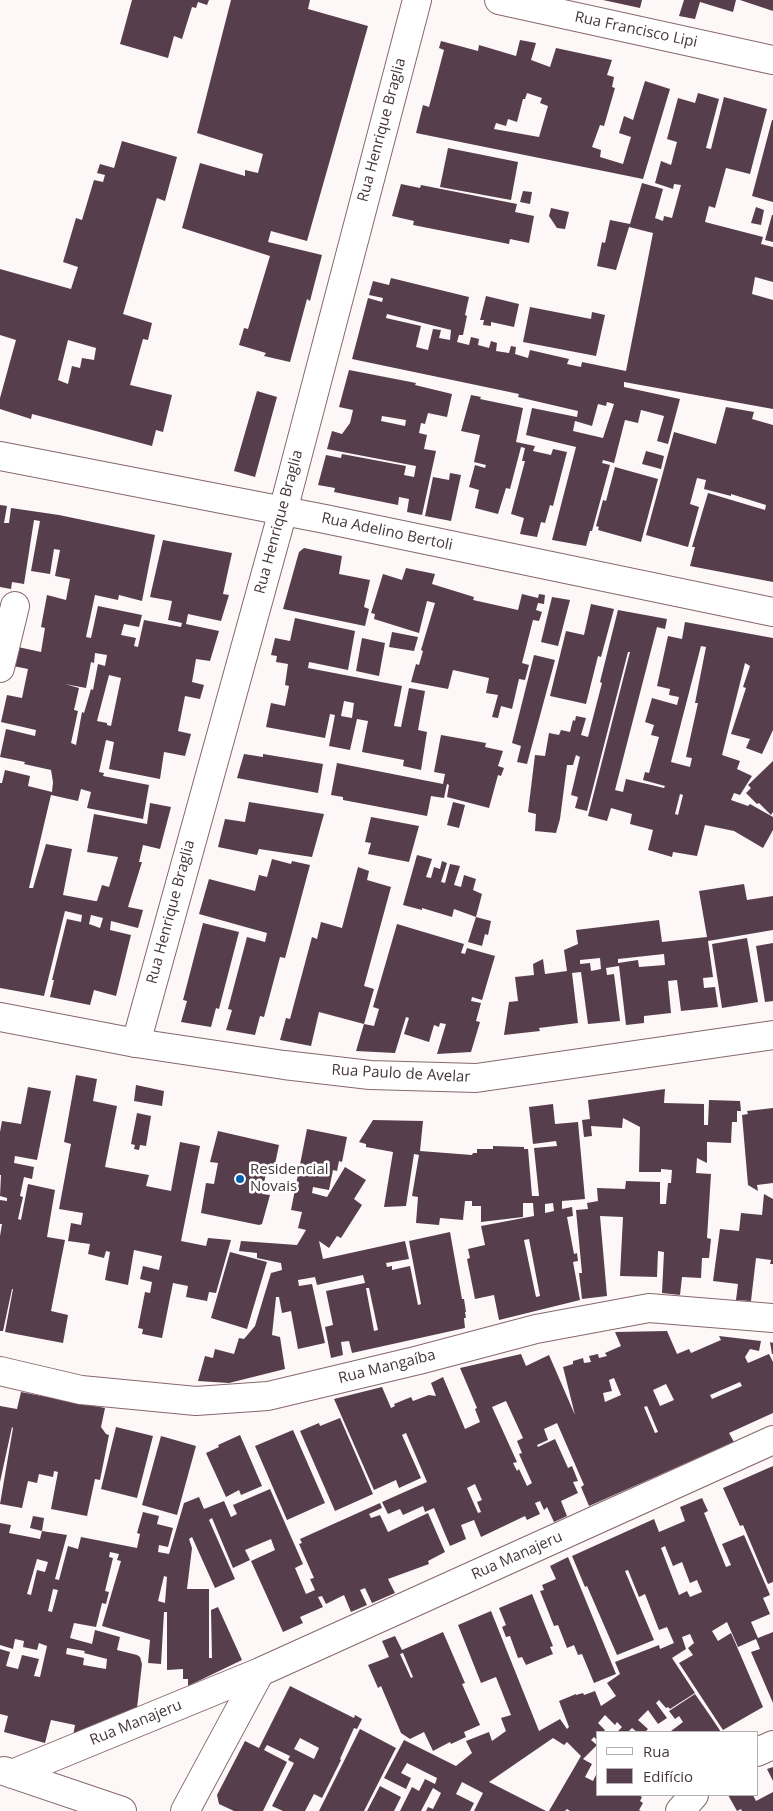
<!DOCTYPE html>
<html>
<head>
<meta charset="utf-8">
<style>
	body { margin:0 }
	#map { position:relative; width:773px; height:1811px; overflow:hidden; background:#fef7f8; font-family:"Open Sans",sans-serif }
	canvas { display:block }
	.legend { position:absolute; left:596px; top:1731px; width:162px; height:65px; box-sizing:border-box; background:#fff; border:1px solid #b5afb0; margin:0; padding:6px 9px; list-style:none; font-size:15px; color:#453739 }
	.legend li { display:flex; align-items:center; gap:10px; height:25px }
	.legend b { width:25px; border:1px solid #b5afb0 }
</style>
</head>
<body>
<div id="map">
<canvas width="773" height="1811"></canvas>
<ul class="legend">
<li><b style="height:6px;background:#fff"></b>Rua</li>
<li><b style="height:14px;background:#573e4d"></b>Edifício</li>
</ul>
</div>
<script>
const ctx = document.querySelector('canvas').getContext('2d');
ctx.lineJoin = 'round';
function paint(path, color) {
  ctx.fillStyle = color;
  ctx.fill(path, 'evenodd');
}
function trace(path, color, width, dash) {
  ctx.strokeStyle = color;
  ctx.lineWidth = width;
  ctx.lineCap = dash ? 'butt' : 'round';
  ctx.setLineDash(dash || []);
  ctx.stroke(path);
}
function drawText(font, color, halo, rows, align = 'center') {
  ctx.font = font + ' "Open Sans",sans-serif';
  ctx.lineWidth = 5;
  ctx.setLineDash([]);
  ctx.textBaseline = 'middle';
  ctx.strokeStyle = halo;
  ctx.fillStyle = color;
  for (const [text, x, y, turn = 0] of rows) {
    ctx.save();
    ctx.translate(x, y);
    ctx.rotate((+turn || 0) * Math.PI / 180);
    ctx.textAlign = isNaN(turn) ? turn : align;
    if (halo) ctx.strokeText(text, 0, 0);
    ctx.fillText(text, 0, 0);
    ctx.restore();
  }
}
paint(new Path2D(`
	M132,0H209L207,5L198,2L196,8L192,7L182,39L174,36L168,58L120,44Z
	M231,0H310L308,9L368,26L307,241L271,231L268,242L322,255L310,301L307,299L290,362L264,356L266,353L239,345L244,328L248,329L270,256L182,228L200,163L245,176V170L258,173L263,154L197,133Z
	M603,0H642L640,8Z
	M684,0H736L733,12L700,2L695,19L679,16Z
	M740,0H773V11Z
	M520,40L536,43L531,60L550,67L556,48L612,60L607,75L614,77L612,87L615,88L604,126L600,125L592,147L601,150L600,157L623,164L631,137L619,133L624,116L633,120L645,81L670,89L643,179L416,133L423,105L429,107L444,50L439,48L441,41L478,51L479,45L516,56ZM527,93L542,98L540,103L548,106L539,137L494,129L496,123L506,126L508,119L517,122L523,99H525Z
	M698,93L719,99L706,148L711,149L724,97L767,109L750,174L726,168L715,208L709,206L705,222L763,237L761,244L773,247V282L755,277L752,294L773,300V409L624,382V387L680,399L668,444L657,441L664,416L641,410L638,423L625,420L614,463L603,460L602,463L610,465L592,531H590L586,546L552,540L576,447L526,435L532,408L577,417L578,411L518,397L519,394L352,359L368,298L382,302L383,298L369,295L373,281L389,285L391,278L469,297L465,315L467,316L463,335H459L457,342L469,345L471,337L479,339L478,345L489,348L491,341L497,343L496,351L509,353L511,346L516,347L515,354L528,358L530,350L569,359L567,364L581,367L582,362L626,371L653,233L629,227L616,270L597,266L602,242L605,243L610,220L630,224L642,183L663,189L655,218L663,221L664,216L672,218L681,185L674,184L673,189L655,183L661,161L671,165L677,142L667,139L678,98L695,103ZM387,314L451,330L450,340L439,338L441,330L433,329L428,350L416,347L421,326L386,318ZM607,402L614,404L603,438L573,431L575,421L592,426L598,404L606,406Z
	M772,120H773V202L752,196Z
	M122,141L177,157L165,201L157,198L123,314L152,323L148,340L143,339L130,385L172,395L163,432L156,430L152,446L32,414L31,419L0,409V398L16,340L0,335V269L71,289L78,267L63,262L76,218L82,220L94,180L103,182L105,175L97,173L100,164L114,168ZM68,340L96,348L94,360L82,358L80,368L72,366L68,384L58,380Z
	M448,148L518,162L511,200L440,187Z
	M401,184L420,188L421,185L517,204L515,212L534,216L529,243L510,239L509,244L413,225L414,221L392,216Z
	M523,191L532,192L530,204L520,202Z
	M756,207L764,210L761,225L751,223Z
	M551,208L569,212L565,229L557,228L549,216Z
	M772,215H773V242L765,240Z
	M486,296L519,304L514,327L491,322V326L483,325L484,320H480Z
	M530,307L591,319L592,312L605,315L596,356L523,342Z
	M349,370L416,383L415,385L452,394L447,417L428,413L425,424L421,423L419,433L427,435L424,449L436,451L422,515L407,512L409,499L399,497L398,505L334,492L335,488L318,485L326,455L341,458L342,454L406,466L404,475L414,477L416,466L327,449L332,431L342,434L350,423L353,410L339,407ZM382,416L406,420L405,426L381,421Z
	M257,391L277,397L255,477L234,471Z
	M471,395L481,397L480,399L523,408L516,442L535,446L533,451L551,455L553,449L567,452L553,506L550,505L545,523L541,522L537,537L520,534L524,518L511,514L525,461H522L525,448L521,447L510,489L506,488L498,514L475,508L479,490L469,487L475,465L485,468L486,465L474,462L480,435L461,431Z
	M726,407L754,412L752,419L773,425V582L690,566L695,547H692L708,493L765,510L766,505L731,494V496L704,489L706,480L697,478L690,504L699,507L688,547L646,535L674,432L716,444Z
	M646,451L664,456L661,469L642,464Z
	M615,467L658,479L641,542L598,530L599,527L596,526L603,500L606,501Z
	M450,473L461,475L451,521L425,516L433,477L449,480Z
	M0,505L7,506L4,523H9L11,508L59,515L155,535L142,601L119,595L118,600L95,595L86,637L91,638L98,606L142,615L139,627L124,624L121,635L136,638L134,646L138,647L144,620L181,627L182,623L168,620L172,601L150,597L163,540L232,553L223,594L229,595L221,621L188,614L186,624L219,631L210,661L196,659L192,682L204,685L200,699L185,696L178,731L191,734L185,756L164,752L160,779L109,769L114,742L106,740L99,772L104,773L103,776L149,785L143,819L87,808L91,792L81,789L78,801L51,795L29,888H33L46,844L72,849L63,895L95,901H97L102,885L109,887L118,857L87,852L94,814L147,824L150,803L171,807L160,849L143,845L139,862H142L128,907L143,910L138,928L111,921L110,930L131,935L116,996L94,990L90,1005L50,997L54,980H52L67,919L81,922L82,915L65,911L44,996L0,988V783H2L5,770L30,776L28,786L52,792L53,782L51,770L24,764L25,762L0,757L6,729L35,736L36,730L1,722L7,695L22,698L28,669L13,666L18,647L41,652L45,628L41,627L47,595L66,600L70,579L55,576L60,550L54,549L50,574L31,571L40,521L34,520L24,584L12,582L11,589L0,587ZM95,653L107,655L105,666L98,664L93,690L91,689L84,713L82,712L76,745L71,743L78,711L74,710L79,688L65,684L86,688L91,662L94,663ZM109,675L121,678L111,726L107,725V723L97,721ZM91,915L103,918L100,928L89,924Z
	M304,548L342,556L339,574L370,580L364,607L369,609L365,626L283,609L299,552Z
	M406,568L435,574L432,584L474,597L473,600L518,610L522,594L538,598L539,594L545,595L544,604L538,603L536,610L542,612L539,621L533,620L522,663L529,665L525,680L519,679L512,709L501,706L498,718L492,717L498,695L486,693L489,678L453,670L448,689L411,682L416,664L419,665L423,651L421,650L435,603L427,601L419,633L374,619L375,614L371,613L383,574L402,580Z
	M552,597L570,600L558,646L541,642Z
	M591,604L614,609L601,657L598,656L586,704L550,696L566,631L584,635Z
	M618,610L667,619L665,629L657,627L615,790L623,792L626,779L664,788L665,786L643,780L645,772L649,773L659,737L651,735L654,725L645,722L652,698L677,705L679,697L669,695L670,689L657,686L668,636L682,639L685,622L773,638V730L762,754L746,748L750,739L731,734L746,688L743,687L750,666L745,663L722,755L740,761L737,769L752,776L740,795L734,793L731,800L748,806L750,804L773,817V830L763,848L734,831L705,825L697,856L673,852L672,857L648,850L653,830L630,824L632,814L611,808L607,821L588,816L630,652H628L587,811L575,808L578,797L571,795L580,757L576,755L573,765H567L560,819L556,833L535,831L536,814L528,812L535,755L545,756L549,733L559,735L561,730L570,732L573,720L575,721L576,716L586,718L581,735L588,737L602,683L600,682ZM701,646L706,647L695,703H698L686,757L692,758L690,767L671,762ZM680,794L683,795L678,815L675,814Z
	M295,618L355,631L348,670L309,662L308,668L402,686L394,726L401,727L409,688L425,691L418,730L427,732L421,770L403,766L404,760L362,752L368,721L357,719L350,750L329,746L335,715L330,714L325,738L266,727L271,703L285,706L289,686L285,685L288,664L276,662L277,656L271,655L275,638L290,641ZM344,701L354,703L352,718L341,716Z
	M392,632L418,637L414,651L389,647Z
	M362,638L385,643L379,676L356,671Z
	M534,655L555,660L527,764L517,762L521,746L512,743Z
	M441,735L486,743L485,747L503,751L498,766L504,768L501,776L498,775L489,808L447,797L449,785L447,784L444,798L431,796L427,816L343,800V797L331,795L337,763L443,784L445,774L434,772Z
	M244,754L263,757V754L323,764L318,793L237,778Z
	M773,761V812L771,815L759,803L757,804L746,793L751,788L748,785Z
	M249,802L324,814L312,857L259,849L257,855L218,847L225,819L245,822Z
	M453,802L465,805L459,828L447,825Z
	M371,817L419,826L409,862L368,854L371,843L365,842Z
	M417,855L432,859L426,877L431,878L434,867L440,869L442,861L447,863L441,882L445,883L450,864L460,866L454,885L461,887L464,875L476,879L473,890L482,894L476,917L454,909L452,917L422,908V910L403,905Z
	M272,859L291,864L292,861L310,865L285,958L280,957L264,1017L260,1016L255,1035L226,1030L232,1010L228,1009L247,937L265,942L267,933L199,914L209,879L255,891L259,875L267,877Z
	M358,867L369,871L367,880L391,887L364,986L374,989L364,1024L319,1012L311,1046L280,1040L286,1018L290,1019L312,937L317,939L321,922L342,928Z
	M744,884L747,900L773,896V930L708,941L713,977L703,978L704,988L715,987L718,1007L681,1011L677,980L668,981L671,1013L644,1016V1023L626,1025L619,966L606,968L607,975L614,974L620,1021L588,1024L581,972L572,973L578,1023L539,1028L540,1031L504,1035L509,1002L518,1001L515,977L534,975L533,964L543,959L545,974L567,971L564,950L578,944L576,930L659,920L662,942L707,937L699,891ZM664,954L665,965L639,967L638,960L618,963V959ZM600,958L601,969L591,971L590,963L580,964V960Z
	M476,917L491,921L488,935L485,934L482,946L468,942Z
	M203,923L239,932L219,1009L216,1008L211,1027L181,1022L187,1001L183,1000Z
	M397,924L464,944L461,953L465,954L467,948L495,956L482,1000L472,997L471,1001L481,1003L476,1021L480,1022L471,1052L437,1054L446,1024L440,1023L439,1027L434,1025L429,1042L404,1034L409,1018L406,1017L395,1053L356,1051L364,1024L374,1026L379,1009L373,1007Z
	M747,938L758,1002L722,1008L712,944Z
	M773,943V1001L765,1002L756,946Z
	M76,1075L97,1079L93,1101L117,1106L105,1167L149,1175L146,1186L171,1191L180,1142L200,1146L181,1241L206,1246L208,1238L231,1240L216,1293L209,1292L207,1301L186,1297L188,1286L173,1283L162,1338L142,1334L143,1329L138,1328L145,1292L150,1293L152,1282L140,1279L143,1266L159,1270L162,1256L134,1250L128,1285L105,1280L110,1252L106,1251L104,1258L88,1254L90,1244L68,1241L71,1223L81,1225L83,1213L59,1209L71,1144L64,1142Z
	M136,1085L164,1091L162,1106L134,1101Z
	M28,1087L51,1091L37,1160L15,1156L14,1163L34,1167L32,1179L24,1177L20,1196L23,1197L18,1219L21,1220L28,1184L55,1190L47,1237L65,1240L51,1311L68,1315L63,1343L5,1332L13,1289H12L3,1331H0V1236L2,1224H0V1200L7,1201V1198L0,1196L1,1175H0V1132L2,1121L21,1124Z
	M665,1089L664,1103L704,1104V1125H708L709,1100L740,1101L741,1111H737V1122H732L731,1143L707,1142V1163L697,1158L696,1173L711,1174L707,1238L711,1239L709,1258H702L701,1278L682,1277L680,1295L662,1293L664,1252L658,1251L657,1277L620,1276L623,1217L600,1216L607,1296L582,1299L579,1273H582L576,1210L588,1209L587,1203L598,1201L597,1188L625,1189L626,1181L660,1182V1204H666L668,1183H671L672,1170L661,1169V1172H639L640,1127L623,1118L622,1128L591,1126L592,1136L584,1137L582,1120L590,1119L588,1100Z
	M553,1104L555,1124L578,1122L585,1199L562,1201V1209L572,1207L573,1216L567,1217L574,1254L577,1253L578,1261L573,1262L580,1300L499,1320L494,1295L475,1299L467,1259L470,1258L468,1249L485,1245L481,1226L534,1216L533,1203H523V1217L481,1222V1206H472V1201H465L463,1220L440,1218L439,1225L416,1223L418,1197L412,1196L419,1155L414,1154L406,1206L384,1207L393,1152L366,1147V1144L359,1142L373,1120L423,1121L420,1151L472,1155L473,1153H477V1149H493V1146L524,1147V1149H528L532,1196H539L534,1148L557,1146L556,1141L533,1144L529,1107ZM553,1203L554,1211L545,1213V1204ZM529,1239L540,1296L536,1297L524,1240Z
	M773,1108V1183L757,1185L758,1191L748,1185L742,1115L748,1114L747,1111Z
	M137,1113L151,1116L146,1146L140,1145L139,1150L134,1149L135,1145L131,1144Z
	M307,1129L347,1137L342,1162L339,1161L337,1171L333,1170L329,1190L313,1187L312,1193L327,1197L345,1167L366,1180L354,1199L362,1205L341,1238L337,1236L329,1248L319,1241L323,1259L405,1241L409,1259L386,1263L387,1267L392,1266V1270L410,1266L418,1305L421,1304L409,1241L450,1232L462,1299H464L466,1312H465L466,1318H464L465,1328L352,1353L349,1341L341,1342L343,1355L331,1358L325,1327L333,1325L326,1291L365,1283L363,1275L317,1285L315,1277L298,1280L299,1286L312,1284L325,1343L298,1349L291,1311L282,1313L279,1297H276L272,1335L280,1337L285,1369L229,1383L198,1381L205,1356L213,1358L215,1349L234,1354L239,1338L244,1339L255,1326L271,1273L282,1270L281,1263L257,1258V1253L239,1251L241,1241L297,1245L306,1230L298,1228L302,1212L291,1210ZM366,1288H369L378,1330L374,1331Z
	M218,1131L279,1145L273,1174L266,1173L262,1194L270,1195L262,1224L259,1225L201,1213L206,1183L214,1184L218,1163L210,1162Z
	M764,1194L773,1199V1264H770L771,1260L756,1258L751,1301L736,1300L738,1284L713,1281L720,1229L739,1231L741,1213L762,1215Z
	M230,1252L267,1262L247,1329L211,1318Z
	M667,1331L677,1354L689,1349L691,1353L721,1340L719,1336L761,1341L759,1351L750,1349L745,1357L748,1363L769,1354L773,1362V1413L729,1433L734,1442L589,1506L581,1487L584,1485L557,1423L544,1429L548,1440L537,1445L538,1447L555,1439L568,1468L572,1466L578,1481L573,1482L578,1493L561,1501L567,1516L554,1522L547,1507L544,1510L540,1501L535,1503L540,1514L527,1520L525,1516L481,1537L474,1520L461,1525L466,1539L450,1546L434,1508L425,1512L423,1506L403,1515L400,1509L388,1514L382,1502L427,1482L406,1433L402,1435L421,1478L399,1488L396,1480L374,1490L334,1399L382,1387L391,1408L395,1406L394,1404L411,1397L413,1401L429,1395L436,1396L431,1383L443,1377L465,1429L480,1422L475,1409L477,1408L460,1368L521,1354L526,1366L549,1355L575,1415L563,1367L573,1364V1361L583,1358L584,1363L591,1362L589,1356L598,1354L599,1358L607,1356L605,1353L621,1346L615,1332ZM614,1378L621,1395L605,1402L603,1393L612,1391L609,1380ZM740,1382L742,1386L712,1399L710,1395ZM666,1384L674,1400L660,1406L653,1390ZM506,1401L523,1438L517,1441L522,1453L519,1454L532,1483L527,1486L519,1469L517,1471L513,1463L517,1462L492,1407ZM647,1406L658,1432L655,1433L644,1407ZM475,1484L482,1500L477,1502L481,1512L478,1513L467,1488Z
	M770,1342L773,1343V1354H772Z
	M21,1392L105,1408L101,1427L106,1434L109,1435L100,1480L95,1479L87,1516L51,1509L58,1472L54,1471L53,1477L39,1474L37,1483L28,1481L22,1508L0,1504L13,1428L12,1427L0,1482V1406L17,1409Z
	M340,1418L373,1494L335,1511L300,1431L319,1423L320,1426Z
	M116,1427L153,1436L137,1498L101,1489Z
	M293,1430L325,1503L287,1520L255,1446Z
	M240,1435L262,1486L241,1495L239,1490L226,1497L206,1453L219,1447L218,1445Z
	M161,1436L196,1446L177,1515L142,1505Z
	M773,1466V1582L768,1584L743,1525L740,1526L723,1488Z
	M270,1489L303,1564L295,1568L306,1594L315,1590L310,1579L314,1578L299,1544L302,1543L300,1539L380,1503L382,1508L369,1514L371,1518L380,1515L388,1532L428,1513L445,1552L428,1561L429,1564L388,1579L395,1593L372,1603L365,1588L360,1590L367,1605L351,1612L344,1595L326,1604L322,1596L318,1597L323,1607L300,1617L303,1623L283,1632L251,1561L275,1550L271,1539L245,1550L250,1560L233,1568L212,1518L209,1520L235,1579L215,1588L192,1537L189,1539L192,1548L187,1589H209V1658H212L211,1610L218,1607L242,1660L188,1686V1679H183V1669L167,1670V1612H164L161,1664L148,1663L150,1640L102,1626L121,1561L117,1560L119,1554L110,1552L109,1557L113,1558L105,1591L109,1592L106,1604L102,1603L96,1627L74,1623L70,1638L92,1644L95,1630L120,1637L117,1650L137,1655L140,1657L142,1664L137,1708L73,1736L75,1725L51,1720L45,1743L4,1732L8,1716L0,1714V1649L10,1652L6,1666L18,1669L22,1655L39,1659L34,1676L40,1677L47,1646L39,1643L37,1650L23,1647L24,1641L15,1639L13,1649L0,1645V1523L11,1525L9,1533L40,1539L42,1531L67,1535L55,1579L59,1580L68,1546L78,1549L81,1537L137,1548L140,1534L137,1533L143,1512L159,1516L157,1524L173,1528L168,1547L159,1545L158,1552L169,1554L184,1503L199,1497L204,1509L224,1501L231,1517L237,1514L233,1505ZM37,1559L48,1562L45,1572L37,1570L31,1595L27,1594ZM164,1576L167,1577L165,1603L158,1601ZM53,1589L58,1590L52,1612L48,1611ZM67,1648L85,1651L84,1653L107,1659L106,1669L83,1665L84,1658L66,1654Z
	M702,1498L708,1511L704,1513L726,1567L731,1565L722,1544L744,1535L770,1595L763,1598L770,1614L751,1622L758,1638L773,1632V1703L751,1652L760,1649L756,1639L738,1647L727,1622L712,1631L718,1641L731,1633L763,1707L723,1730L679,1663L693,1655L688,1648L694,1643L690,1634L682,1637L686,1649L672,1658L695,1693L670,1709L668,1707L666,1708L659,1700L656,1703L667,1718L658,1724L648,1710L638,1720L648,1729L645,1732H637L632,1728L628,1732H617L622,1727L617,1722L615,1725L605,1715L598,1723L605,1730L603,1732H597V1740L594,1737L591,1740L597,1745L583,1759L592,1764L585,1777L593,1781L597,1773V1795H638L642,1797L640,1801L643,1803L639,1810L641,1811H570L567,1809L565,1811H549L581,1756L567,1742L564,1745L553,1738L489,1782L546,1811H474L483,1793L462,1782L456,1794L474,1803L470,1811H426L428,1807L433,1809L441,1793L433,1788L421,1811H400L412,1787L419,1791L425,1779L435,1784L437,1778L407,1763L401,1773L411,1778L406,1789L384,1778L404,1740L456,1766L472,1753L466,1741L489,1732L492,1741L506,1731L501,1718L511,1715L496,1677L481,1683L458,1625L491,1611L539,1731L560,1719L567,1729L569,1727L559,1701L576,1694V1695L583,1693L584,1695L595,1691L601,1706L616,1696L607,1683L620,1674L615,1662L659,1645L660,1649L674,1643L667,1627L659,1630L645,1594L639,1597L628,1570L625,1571L654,1640L617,1655L587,1586L585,1587L572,1556L654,1519L659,1532L685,1521L680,1507ZM665,1546L673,1566L682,1562L690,1583L697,1580L702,1592L690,1597L687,1591L679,1595L661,1548Z
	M33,1516L44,1518L42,1531L30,1528Z
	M568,1557L616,1674L594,1683L582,1654L578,1655L574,1645L567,1648L558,1625L554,1626L540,1591L544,1590L542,1585L556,1579L550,1566Z
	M532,1594L553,1646L550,1647L553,1654L526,1665L522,1657L518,1658L510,1636L506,1637L502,1627L506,1625L499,1608Z
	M443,1632L465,1683L462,1684L480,1725L464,1732L466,1737L451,1744L450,1742L433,1751L424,1732L410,1739L401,1733L381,1686L378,1688L368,1665L389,1657L382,1641L395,1636L402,1650ZM403,1653L413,1677L411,1678L400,1654Z
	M290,1686L354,1718L355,1715L362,1719L357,1729L354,1728L340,1759L341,1760L322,1798L314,1794L305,1811H283L272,1806L294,1763L288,1760L290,1756L267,1745L264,1750L287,1762L263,1811H234L219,1804L217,1795L245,1741L259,1748ZM300,1738L319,1748L314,1759L294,1749Z
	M695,1694L711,1717L721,1732H672L671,1731L683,1722L679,1716L675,1719L669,1711Z
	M360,1729L396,1748L364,1811H319Z
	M773,1767V1781L767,1769Z
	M380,1786L401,1797L394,1811H367Z
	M773,1792V1811H742L741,1809L737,1811L728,1795H753L756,1801Z`), '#573e4d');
const minor = new Path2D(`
	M499,0L773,60
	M0,456L325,519L773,612
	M0,668L15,606
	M136,1043L283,511L417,0
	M0,1371L81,1390L196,1401L268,1396L419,1360L536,1329L649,1308L773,1318
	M757,1752L773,1745
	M4,1771L122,1811
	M12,1774L260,1672L773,1440
	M185,1811L260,1672
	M680,1811L694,1795`);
const tertiary = new Path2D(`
	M0,1017L136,1043L284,1065L370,1075L476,1078L773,1035`);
trace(minor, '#86676c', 30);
trace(tertiary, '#86676c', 30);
trace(minor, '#fff', 28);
trace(tertiary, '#fff', 28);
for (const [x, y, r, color] of [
	[240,1179,5,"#0061ae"]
]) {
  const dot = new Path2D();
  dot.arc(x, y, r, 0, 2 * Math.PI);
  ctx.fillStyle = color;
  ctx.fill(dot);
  trace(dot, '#fff', 2);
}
drawText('15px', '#453739', '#fff', [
	["Rua Francisco Lipi",636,30,12],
	["Rua Henrique Braglia",382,130,-75],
	["Rua Henrique Braglia",279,522,-75],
	["Rua Adelino Bertoli",387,532,12],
	["Rua Henrique Braglia",171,912,-75],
	["Rua Paulo de Avelar",401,1074,3],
	["Rua Mangaíba",387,1367,-14],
	["Rua Manajeru",517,1556,-24],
	["Rua Manajeru",136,1723,-22]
]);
drawText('15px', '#453739', '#fff', [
	["Residencial",250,1170],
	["Novais",250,1187]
], 'left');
</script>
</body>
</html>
